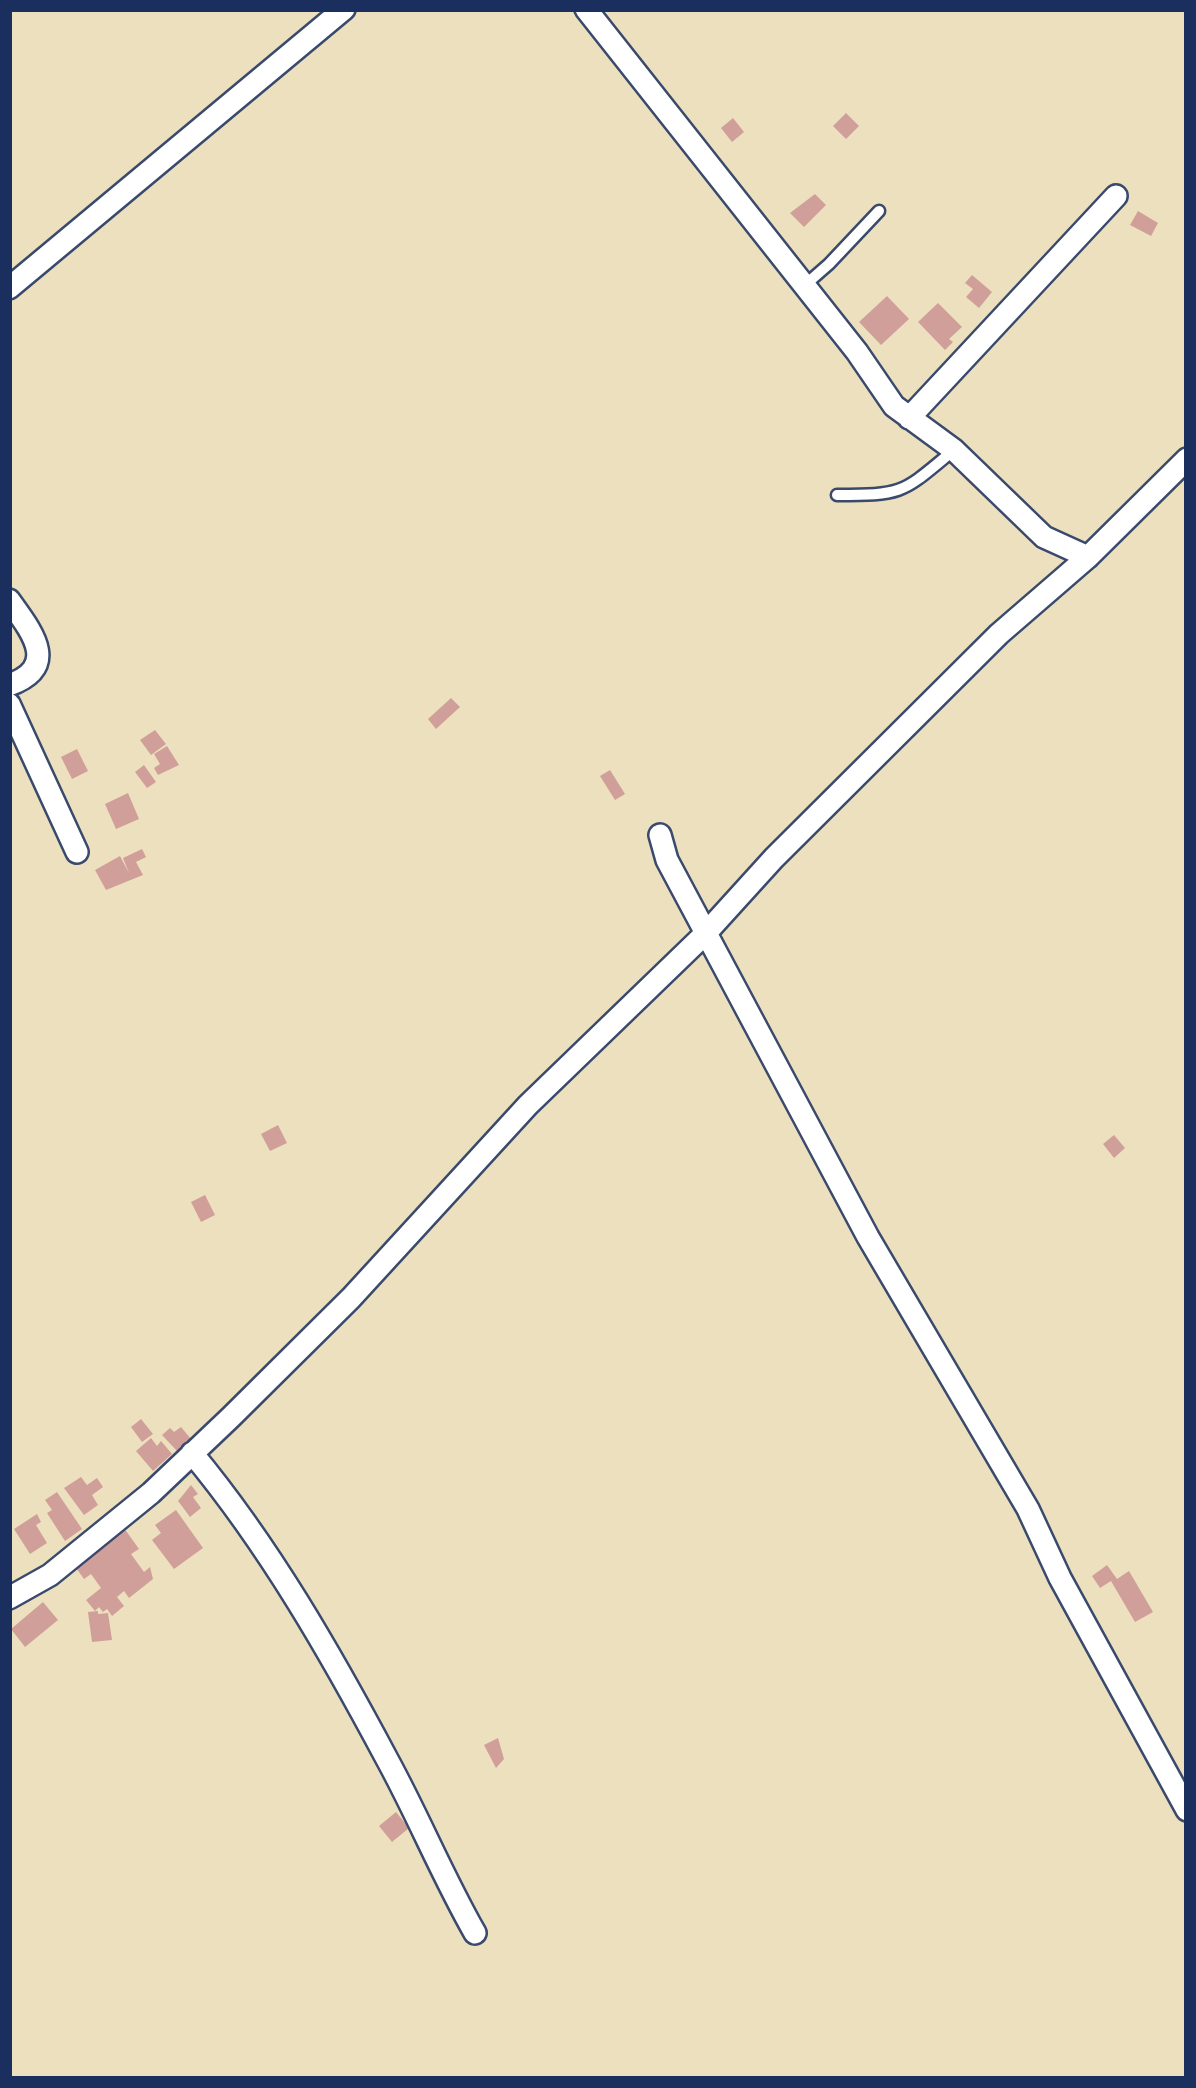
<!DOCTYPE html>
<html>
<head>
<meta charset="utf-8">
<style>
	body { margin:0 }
	#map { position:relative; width:1196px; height:2088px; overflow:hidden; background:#ece0bf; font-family:"Balsamiq Sans",sans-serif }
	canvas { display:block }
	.frame { position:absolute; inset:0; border:12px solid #1b2f5e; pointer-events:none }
</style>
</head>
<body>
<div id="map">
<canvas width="1196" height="2088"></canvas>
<div class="frame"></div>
</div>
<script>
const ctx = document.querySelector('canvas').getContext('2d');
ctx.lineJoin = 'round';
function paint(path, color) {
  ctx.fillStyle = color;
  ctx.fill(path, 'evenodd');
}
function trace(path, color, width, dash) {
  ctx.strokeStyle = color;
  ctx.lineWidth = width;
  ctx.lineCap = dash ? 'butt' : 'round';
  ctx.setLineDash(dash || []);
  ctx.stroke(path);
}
paint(new Path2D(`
	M846,113L859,126L846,139L833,126Z
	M733,118L744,132L732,142L721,128Z
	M815,194L826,205L804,227L790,213Z
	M1138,211L1158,223L1151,236L1130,225Z
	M972,275L992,292L979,308L966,297L973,289L965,283Z
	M887,296L909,319L881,345L859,322Z
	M938,303L962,327L949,339L953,342L945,350L918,322Z
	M451,698L460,707L436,729L428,719Z
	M155,730L166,744L151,755L140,740Z
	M167,746L179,765L158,775L154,768L160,764L154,754Z
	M77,749L88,771L72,779L61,757Z
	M144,765L156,782L147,788L135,772Z
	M610,770L625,794L615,800L600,776Z
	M128,793L139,819L116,829L105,804Z
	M142,849L146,857L136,862L143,875L106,890L95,870L120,856L129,873L123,858Z
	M278,1125L287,1143L270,1151L261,1134Z
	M1114,1135L1125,1148L1114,1158L1103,1144Z
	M205,1195L215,1215L201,1222L191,1202Z
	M141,1419L153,1434L142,1442L131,1427Z
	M181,1427L191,1439L177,1451L162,1435L170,1428L174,1432Z
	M151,1438L157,1446L161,1441L172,1454L153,1471L136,1451Z
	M81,1477L87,1485L97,1478L103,1487L92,1495L98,1505L84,1515L64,1488Z
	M191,1485L198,1494L193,1497L201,1508L190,1517L178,1501Z
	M57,1492L82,1529L65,1541L47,1513L52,1510L45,1500Z
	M176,1510L203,1548L174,1569L152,1540L161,1533L155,1525Z
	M37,1514L41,1522L36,1525L47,1543L30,1554L14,1529Z
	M124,1528L139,1549L131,1554L144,1572L150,1567L153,1579L129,1598L124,1591L117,1597L124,1606L112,1616L107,1609L103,1612L99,1607L95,1611L86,1600L101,1588L91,1574L84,1579L74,1565Z
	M1107,1565L1117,1579L1129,1571L1153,1612L1135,1622L1111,1581L1100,1588L1092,1576Z
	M43,1602L58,1620L25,1647L11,1629Z
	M98,1611V1614L108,1613L112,1640L92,1642L88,1612Z
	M498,1738L504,1759L496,1768L484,1745Z
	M396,1812L409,1828L392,1842L379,1826Z`), '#d19f99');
const service = new Path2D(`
	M805,285L829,264L879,211
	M837,495C905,495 902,493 954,450`);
const minor = new Path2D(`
	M586,9L857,352L894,406L954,450L1044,537L1088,557
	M9,288L344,9
	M909,418L1116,196
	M9,600C31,631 61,666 9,685
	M9,704L77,852
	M660,835L667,860L868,1237L1028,1509L1060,1578L1187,1810
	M192,1453C270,1547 331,1654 388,1761C419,1818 443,1877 475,1933
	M9,1598L50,1575L151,1493L231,1417L351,1298L528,1105L705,934L774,858L999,634L1088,557L1187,459`);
trace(service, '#3a4a6d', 15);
trace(minor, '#3a4a6d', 26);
trace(service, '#fff', 10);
trace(minor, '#fff', 21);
</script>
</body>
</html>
